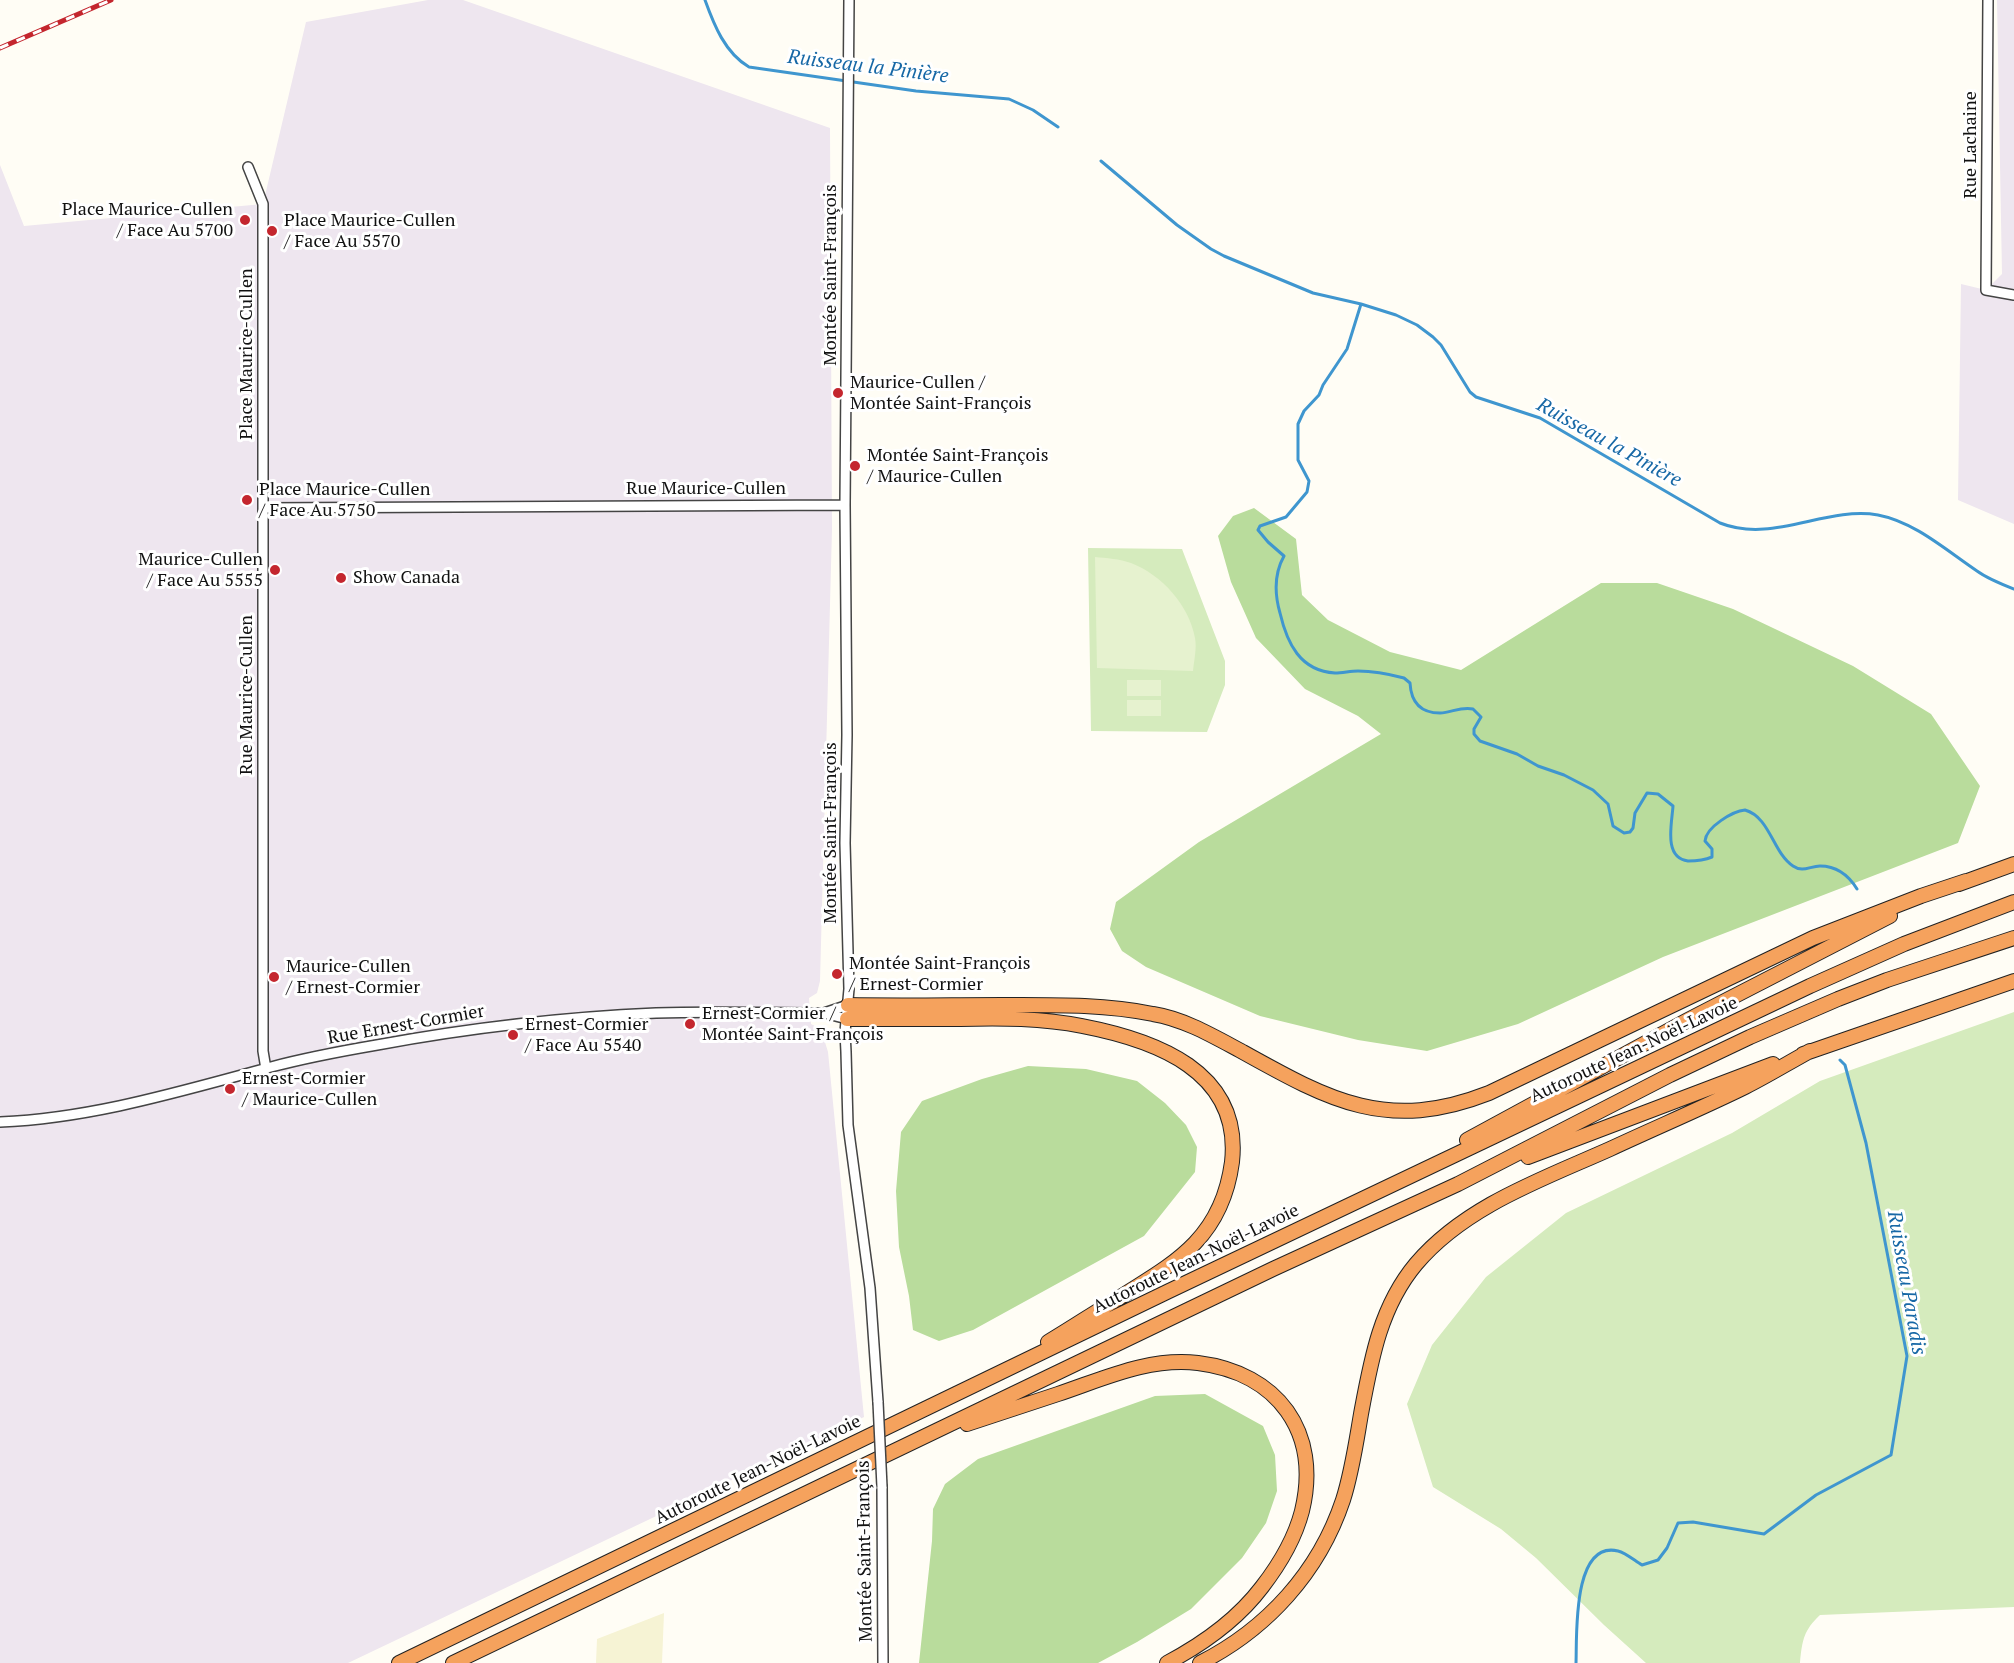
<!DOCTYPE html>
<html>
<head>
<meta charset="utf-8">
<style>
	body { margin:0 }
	canvas { display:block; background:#fffdf5 }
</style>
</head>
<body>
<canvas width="2014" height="1663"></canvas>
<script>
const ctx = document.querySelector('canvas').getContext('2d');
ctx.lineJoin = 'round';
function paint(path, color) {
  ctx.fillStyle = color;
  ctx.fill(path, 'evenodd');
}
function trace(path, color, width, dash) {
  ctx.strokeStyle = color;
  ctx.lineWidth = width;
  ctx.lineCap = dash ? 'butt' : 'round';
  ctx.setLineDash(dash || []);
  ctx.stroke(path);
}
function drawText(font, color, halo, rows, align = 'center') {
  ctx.font = font + ' "PT Serif",serif';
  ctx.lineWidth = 6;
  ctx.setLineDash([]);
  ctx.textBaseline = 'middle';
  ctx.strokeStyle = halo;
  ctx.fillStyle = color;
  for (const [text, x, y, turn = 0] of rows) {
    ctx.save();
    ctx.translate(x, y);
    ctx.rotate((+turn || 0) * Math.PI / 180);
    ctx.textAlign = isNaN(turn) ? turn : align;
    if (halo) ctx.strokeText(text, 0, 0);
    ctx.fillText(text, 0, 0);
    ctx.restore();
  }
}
paint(new Path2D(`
	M428,0H463L830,128L832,529L820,981L817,993L809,998L811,1024L821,1029L828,1052L864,1417L348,1663H0V165L24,226L263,204L306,22Z
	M1997,0H2014V524L1958,500L1961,284L1986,290L2002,274Z`), '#eee6ef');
paint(new Path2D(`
	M664,1613L662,1663H596L597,1639Z`), '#f6f3d4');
paint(new Path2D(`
	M1088,548L1182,549L1225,661V685L1207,732L1091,731Z
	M2014,1012V1607L1820,1615C1804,1630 1802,1640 1800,1663H1646L1604,1625L1536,1558L1501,1529L1433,1487L1407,1404L1432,1345L1486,1277L1566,1213L1732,1133L1820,1081Z`), '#d5ebbd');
paint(new Path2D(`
	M1254,508L1296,539L1302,595L1328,620L1390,652L1461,670L1601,583H1657L1733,609L1853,666L1931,714L1980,786L1958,843L1663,957L1518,1024L1427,1051L1358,1040L1260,1016L1146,967L1122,951L1110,929L1116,902L1199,842L1381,734L1358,716L1305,689L1256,638L1231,582L1218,536L1233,516Z
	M1028,1066L1086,1069L1137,1081L1165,1103L1186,1125L1197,1147L1195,1172L1144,1236L973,1330L939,1341L913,1330L909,1296L899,1247L896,1191L901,1132L922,1101L982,1079Z
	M1205,1394L1263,1426L1275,1455L1277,1491L1266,1523L1242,1558L1191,1609L1137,1642L1098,1663H919L932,1541L933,1509L945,1484L978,1459L1155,1396Z`), '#b9dc9c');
paint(new Path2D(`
	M1095,557C1106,558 1120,559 1131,563C1162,575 1189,605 1195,638C1197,648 1194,661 1193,671L1097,668Z
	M1127,680H1161V696H1127Z
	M1127,700H1161V716H1127Z`), '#e6f2cf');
trace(new Path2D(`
	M705,0C714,25 725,53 749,67L916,91L1009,99L1033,110L1058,127
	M1101,161L1177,225L1211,249L1224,256L1313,293L1361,304L1396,315L1417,325L1433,337L1441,345L1470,392L1476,397L1540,418L1720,523C1773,544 1825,506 1878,515C1915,522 1947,551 1977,571C1988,579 2001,584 2014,589
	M1361,304L1347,349L1323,385L1319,395L1304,411L1298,424V460L1309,481L1307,492L1286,517L1260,526L1258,530L1268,542L1284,556C1274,574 1274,592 1280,613C1287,643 1300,671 1335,673C1343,673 1350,671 1358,671C1373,671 1389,674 1404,678L1410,683C1411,701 1419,713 1440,713C1451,713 1461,706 1473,709L1481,717L1474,729V734L1480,741L1517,754L1538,766L1564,775L1593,790L1608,804L1613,826L1624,833L1630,832L1633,828L1635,813L1647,793L1658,794L1673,806C1672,823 1663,858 1688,861C1695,861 1705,860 1712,857V849L1705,841C1706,827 1733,811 1745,810C1770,817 1773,853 1793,866C1803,873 1810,866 1820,866C1837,866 1849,876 1857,889
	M1576,1663C1577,1637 1572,1540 1618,1551C1626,1553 1635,1561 1642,1565L1658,1560L1667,1548L1678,1523L1693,1522L1764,1534L1816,1495L1891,1455L1907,1356L1866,1143L1845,1065L1840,1060`), '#3f96cf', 3);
const minor = new Path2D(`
	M849,0L845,505L847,735L845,843L849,989L845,1032L846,1052L848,1125L870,1288L878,1402
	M1988,0L1986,290L2014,295
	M248,167L263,204V1051L266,1069
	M263,508L845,505
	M824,1013L848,1005
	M0,1122C93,1118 181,1091 271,1067C305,1058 342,1051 377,1045C469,1028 563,1017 656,1013C712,1011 768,1013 824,1013L847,1019
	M882,1487L883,1663`);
const highway = new Path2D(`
	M1959,884L2014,864
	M848,1005C900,1006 952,1005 1003,1005C1053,1005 1104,1004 1153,1014C1184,1019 1213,1036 1241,1051C1329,1100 1387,1133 1489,1093L1813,938L1921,896L1966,881
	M847,1019C884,1019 922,1019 960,1019C1001,1018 1042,1018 1082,1026C1155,1040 1242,1071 1232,1162C1228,1192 1216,1221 1195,1243C1174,1265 1147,1280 1122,1296C1097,1311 1073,1327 1048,1342
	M1803,1054L2014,981
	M1467,1140L1688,1020L1890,916
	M1528,1157L1773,1064
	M967,1424C997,1414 1028,1404 1058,1394C1103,1379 1149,1357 1198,1363C1278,1373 1321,1432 1302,1511C1295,1538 1279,1565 1262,1587C1237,1620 1203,1644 1167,1663
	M399,1663L1169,1291L1810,986L1904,944L2014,902
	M453,1663L1273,1269L1458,1184L1670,1075L1750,1037L1838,999L1887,980L2014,938
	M1200,1663C1267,1629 1319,1572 1343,1500C1352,1472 1356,1443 1361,1414C1371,1360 1380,1307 1416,1264C1465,1206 1543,1179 1610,1149C1655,1128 1700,1109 1745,1087C1767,1076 1788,1063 1810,1051`);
trace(minor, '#444', 12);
trace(highway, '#222', 16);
trace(minor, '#fff', 9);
trace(highway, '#f5a25d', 14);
const rail = new Path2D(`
	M0,48L111,0`);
trace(rail, '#c4262e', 5);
trace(rail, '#fff', 3, [9]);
const minorBridge = new Path2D(`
	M878,1402L882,1487`);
trace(minorBridge, '#444', 12, []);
trace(minorBridge, '#fff', 9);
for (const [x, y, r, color] of [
	[245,220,6,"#c4262e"],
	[272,231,6,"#c4262e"],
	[838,393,6,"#c4262e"],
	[855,466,6,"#c4262e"],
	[247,500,6,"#c4262e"],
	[275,570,6,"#c4262e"],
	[341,578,6,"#c4262e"],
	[837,974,6,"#c4262e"],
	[274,977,6,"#c4262e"],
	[690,1024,6,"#c4262e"],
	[513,1035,6,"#c4262e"],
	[230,1089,6,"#c4262e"]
]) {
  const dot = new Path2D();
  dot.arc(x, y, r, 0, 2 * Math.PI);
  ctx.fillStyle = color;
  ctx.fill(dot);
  trace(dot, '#fff', 2);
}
drawText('18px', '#111', '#fff', [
	["Rue Lachaine",1971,145,-90],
	["Montée Saint-François",831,275,-90],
	["Place Maurice-Cullen",247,354,-90],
	["Rue Maurice-Cullen",706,489],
	["Rue Maurice-Cullen",247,695,-90],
	["Montée Saint-François",831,833,-90],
	["Rue Ernest-Cormier",406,1025,-10],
	["Autoroute Jean-Noël-Lavoie",1634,1050,-25],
	["Autoroute Jean-Noël-Lavoie",1196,1259,-26],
	["Autoroute Jean-Noël-Lavoie",758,1470,-26],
	["Montée Saint-François",865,1551,-91]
]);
drawText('18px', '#111', '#fff', [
	["Place Maurice-Cullen",233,210,"right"],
	["/ Face Au 5700",233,231,"right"],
	["Place Maurice-Cullen",284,221],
	["/ Face Au 5570",284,242],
	["Maurice-Cullen /",850,383],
	["Montée Saint-François",850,404],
	["Montée Saint-François",867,456],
	["/ Maurice-Cullen",867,477],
	["Place Maurice-Cullen",259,490],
	["/ Face Au 5750",259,511],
	["Maurice-Cullen",263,560,"right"],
	["/ Face Au 5555",263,581,"right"],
	["Show Canada",353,578],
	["Montée Saint-François",849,964],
	["/ Ernest-Cormier",849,985],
	["Maurice-Cullen",286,967],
	["/ Ernest-Cormier",286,988],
	["Ernest-Cormier /",702,1014],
	["Montée Saint-François",702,1035],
	["Ernest-Cormier",525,1025],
	["/ Face Au 5540",525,1046],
	["Ernest-Cormier",242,1079],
	["/ Maurice-Cullen",242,1100]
], 'left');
drawText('italic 20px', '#1768a6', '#fff', [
	["Ruisseau la Pinière",868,67,7],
	["Ruisseau la Pinière",1609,443,29],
	["Ruisseau Paradis",1906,1283,80]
]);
</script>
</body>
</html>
